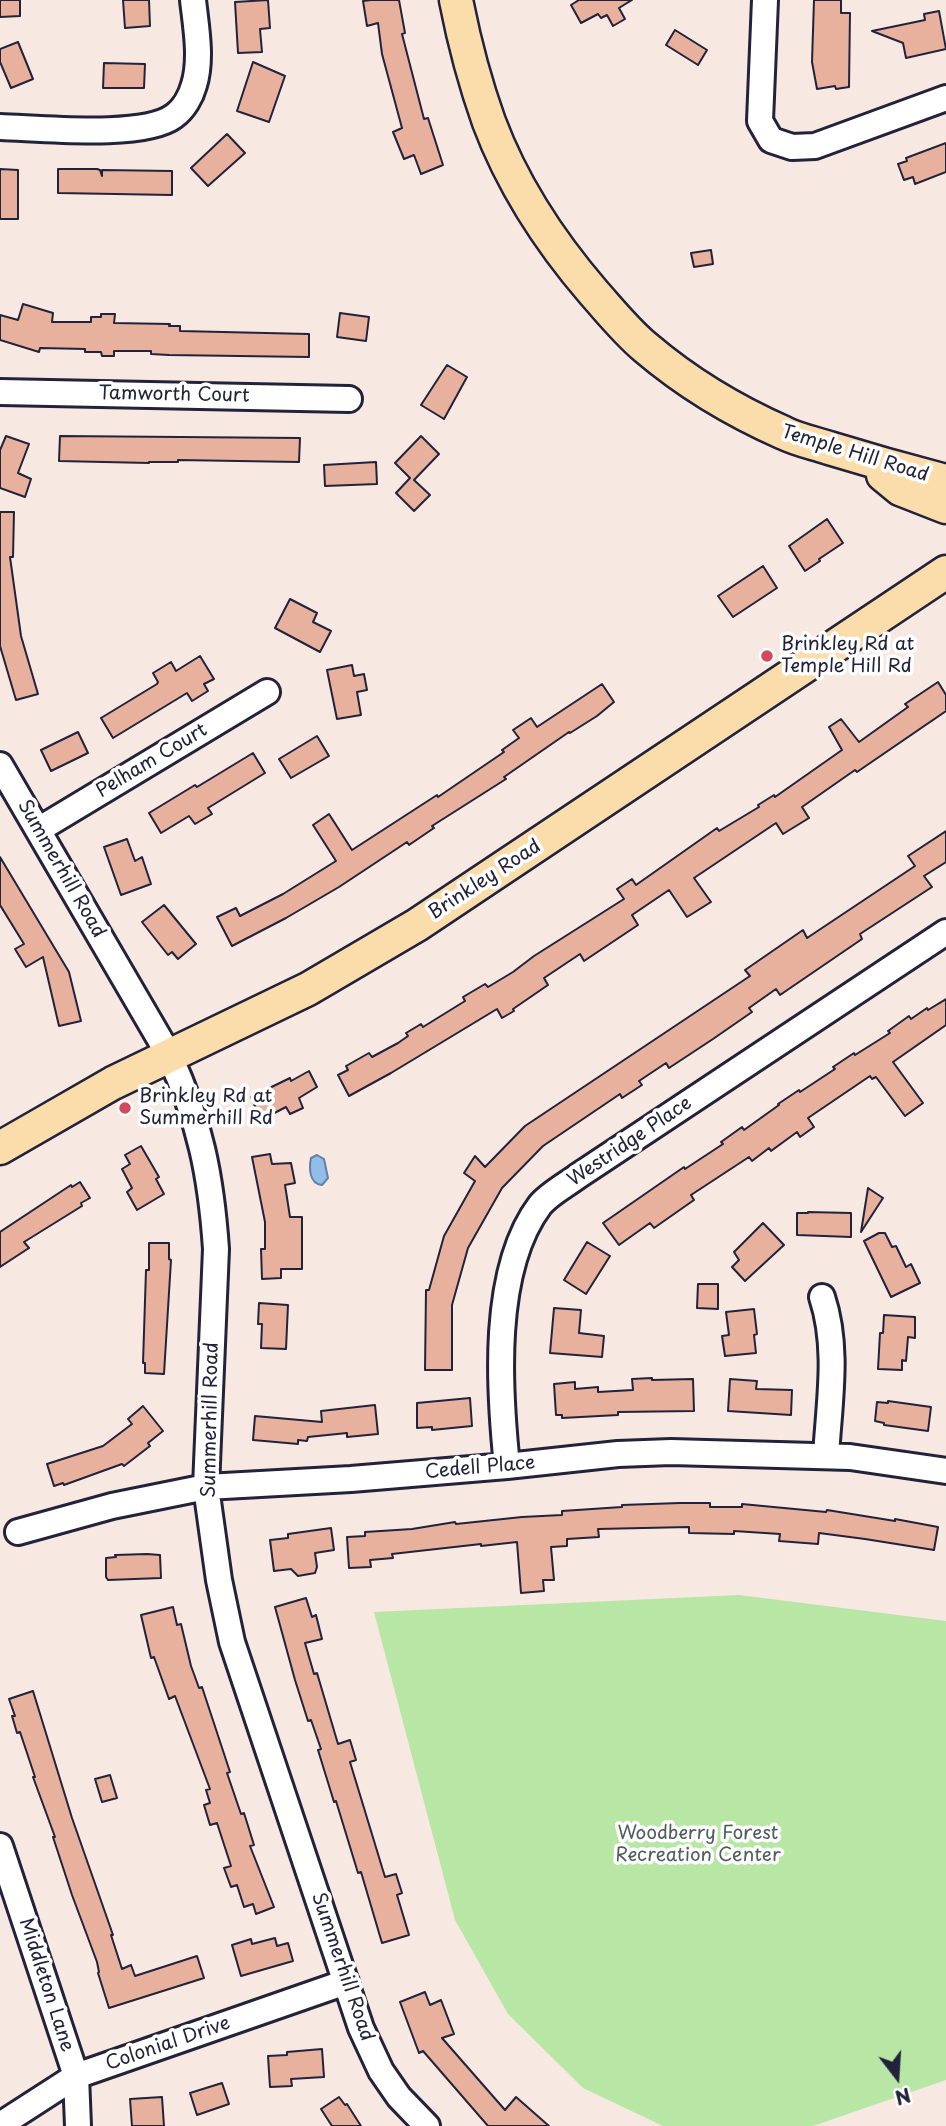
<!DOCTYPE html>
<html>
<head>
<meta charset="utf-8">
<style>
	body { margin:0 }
	#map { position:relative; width:946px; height:2126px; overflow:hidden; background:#f8e8e2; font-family:"Playpen Sans",sans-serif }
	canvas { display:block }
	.north { position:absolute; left:862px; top:2042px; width:70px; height:70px; -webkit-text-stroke:5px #fff; paint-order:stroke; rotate:163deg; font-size:19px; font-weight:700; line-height:28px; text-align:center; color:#22223b }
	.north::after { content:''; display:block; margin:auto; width:24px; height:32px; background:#22223b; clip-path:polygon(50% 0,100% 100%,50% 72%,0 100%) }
</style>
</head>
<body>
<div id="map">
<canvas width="946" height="2126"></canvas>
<div class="north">N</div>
</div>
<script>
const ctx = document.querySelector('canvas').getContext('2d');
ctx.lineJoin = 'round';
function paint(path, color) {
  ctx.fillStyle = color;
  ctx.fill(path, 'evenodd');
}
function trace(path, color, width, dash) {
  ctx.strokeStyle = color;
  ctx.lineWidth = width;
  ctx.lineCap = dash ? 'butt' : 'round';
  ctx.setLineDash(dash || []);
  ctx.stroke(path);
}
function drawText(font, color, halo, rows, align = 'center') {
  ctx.font = font + ' "Playpen Sans",sans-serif';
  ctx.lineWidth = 7;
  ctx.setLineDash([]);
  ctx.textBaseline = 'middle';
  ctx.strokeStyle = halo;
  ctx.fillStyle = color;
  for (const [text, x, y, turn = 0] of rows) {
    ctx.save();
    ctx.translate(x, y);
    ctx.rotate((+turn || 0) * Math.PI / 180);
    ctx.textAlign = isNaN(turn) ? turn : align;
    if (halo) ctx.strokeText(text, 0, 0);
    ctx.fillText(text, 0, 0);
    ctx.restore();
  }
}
paint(new Path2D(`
	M739,1595L946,1621V2080L813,2126H663L583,2088L508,2014L455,1920L374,1612Z`), '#b7e6a5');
const water = new Path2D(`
	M317,1155L324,1159L328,1178L322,1185C309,1184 309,1168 311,1158Z`);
paint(water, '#91bdea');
trace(water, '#657fa4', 2);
const building = new Path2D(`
	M0,0H20V16L0,17Z
	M123,0H149L150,26L125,28Z
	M268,0L270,28L260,29L262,52L238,53L235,2Z
	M371,0H399L405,33L402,34L424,119L428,118L443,165L421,174L414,155L404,159L393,132L402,128L382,54L378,23L367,26L363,1Z
	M579,0H632L619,8L625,19L613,26L607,15L601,18L598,14L581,23L571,5Z
	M814,0H841V13H850L849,87L836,89L835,86L817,89L812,62Z
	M939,11L946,49L906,58L903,43L872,31L925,20L924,14Z
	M675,30L707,50L698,65L666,45Z
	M18,42L33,79L11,88L0,62V49Z
	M253,62L285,76L269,122L237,111Z
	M104,63L145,64L144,88H103Z
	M227,134L245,153L208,186L191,168Z
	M946,143V172L915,184L913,177L904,180L898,164L907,161L906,158Z
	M0,169L18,170V219H0Z
	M58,169H97L100,170L102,176V170L172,171V195L58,193Z
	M711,250L713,264L694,267L691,253Z
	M23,304L53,313L52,322H91V317H101V314H115L114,323L170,324L169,326H180V331L309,334V357L169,355L151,354V351H114V356H102L101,352H85V349L40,348L39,352L0,340V315L18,320Z
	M340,313L369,317L366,341L337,337Z
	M447,365L467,377L444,419L421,405Z
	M6,436L29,444L18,473L31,479L25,497L0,488V450Z
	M60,436L300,438L299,462L178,460V462H149V463L59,461Z
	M421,436L439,454L414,480L430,495L414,511L396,493L410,478L395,463Z
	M376,462L377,484L325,486L324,465Z
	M0,512H14L13,557H10L21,636L38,694L16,700L0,646Z
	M827,519L843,543L819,559L820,561L805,571L789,546Z
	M763,566L777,588L733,617L718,596Z
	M290,599L317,613L313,622L331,631L320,652L275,628Z
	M200,656L214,679L204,684L208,691L192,701L187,693L113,738L101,718L157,684L158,682L153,673L171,662L176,671Z
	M352,665L354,676L364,674L367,690L357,692L361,715L337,719L327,670Z
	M938,682L946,695V711L857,772L855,770L802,807L809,818L783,834L776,823L694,878L711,902L687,917L669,890L632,915L638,925L584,961L580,954L544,978L548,985L513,1009L514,1011L502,1018L497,1009L391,1073L349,1096L338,1075L348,1070L346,1066L369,1053L372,1057L398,1043L408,1036L406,1033L421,1024L423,1027L465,1001L463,997L485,984L488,987L513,972L534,956L624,899L617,889L632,879L636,885L717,828L719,831L759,807L758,805L774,795L775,797L842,750L829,727L841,719L859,742L908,707L905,704Z
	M602,684L614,702L597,716L570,733L569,732L504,777L506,779L432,826L434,828L409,845L407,842L339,887L286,918L232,946L217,917L236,908L240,916L283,894L336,861L313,825L329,814L352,850L437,795L438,797L504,752L502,750L519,738L513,730L531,718L537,727Z
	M78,732L88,753L51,771L41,750Z
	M317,736L329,756L291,778L279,759Z
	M253,753L265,773L208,808L212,814L195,824L189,816L161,833L149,813L195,785L197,787Z
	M946,831V862L924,876L932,887L860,934L862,939L780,995L776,989L749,1008L752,1012L713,1039L669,1068L666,1063L639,1081L642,1085L622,1098L620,1094L543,1146L502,1188L468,1248L452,1305V1370H425L426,1290H429L444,1236L475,1181L464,1173L475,1156L485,1167L525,1126L750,976L745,970L803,930L807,938L915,866L908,856Z
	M127,839L135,861L142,857L151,884L121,895L104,847Z
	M0,857L69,972L81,1021L59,1026L43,957L26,967L15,949L24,944L0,905Z
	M164,905L196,944L178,959L172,952L168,955L142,922Z
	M946,999V1025L893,1062L923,1103L905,1116L876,1077L872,1079L870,1076L808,1118L814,1127L800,1137L797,1132L771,1151L769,1148L752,1161L749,1157L691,1195L694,1200L654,1228L650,1223L619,1245L603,1223L684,1167L685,1169L723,1144L721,1142L742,1127L744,1130L779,1105L778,1104L799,1090L800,1092L835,1069L833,1067L854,1053L855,1055L890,1033L888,1031L909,1016L911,1019L927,1008L928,1010Z
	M309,1071L317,1087L299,1098L303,1108L290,1114L286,1107L261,1120L251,1097L290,1078L291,1081Z
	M141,1146L159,1177L156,1179L164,1194L137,1210L127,1192L132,1188L122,1169L130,1164L125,1155Z
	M270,1154L272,1164L291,1163L295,1183L285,1185L290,1217H302V1269H281V1278L262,1279L261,1249H265V1222L252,1157Z
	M80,1182L90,1198L81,1203L82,1206L24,1242L29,1248L0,1267V1232L71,1185L72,1187Z
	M868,1188L883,1198L861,1232Z
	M808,1212L851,1213V1237L797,1235V1213H808Z
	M763,1223L784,1245L745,1281L732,1267L739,1260L734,1252Z
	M879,1233H885L892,1247L896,1246L906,1267L911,1264L920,1283L891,1297L864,1241Z
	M587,1242L610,1256L586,1294L564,1280Z
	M149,1243H169V1259L171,1260L164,1374L145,1373V1363H143L146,1270H149Z
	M698,1284H718V1309L697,1308Z
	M259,1303L288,1305L286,1349L261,1348L262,1324H258Z
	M554,1308L581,1310L579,1333L604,1336L602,1357L550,1353Z
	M754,1309L757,1334L754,1335L756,1353L725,1356L722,1336L729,1335L726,1312Z
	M884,1315L915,1317V1338L908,1337L906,1361L902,1360V1370L878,1369L880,1333H883Z
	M652,1378V1380L693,1379L694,1411L618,1412V1415L562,1418V1415H556L554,1384L575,1382V1389L598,1387V1392L633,1390L632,1379Z
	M730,1379L757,1381L756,1389L792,1390L791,1415L728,1411Z
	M470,1398L472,1426L432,1430V1427L417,1428V1403Z
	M888,1401L931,1407L928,1431L884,1425V1423L875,1421L877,1402L888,1403Z
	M375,1405L378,1434L347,1437V1433L308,1437L307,1441L298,1440V1444L253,1440L255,1416L322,1422L321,1411Z
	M143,1406L163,1431L148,1443L150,1446L124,1466L122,1464L64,1485L63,1483L54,1486L47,1464L103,1446L132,1424L128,1419Z
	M680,1503H710V1507H742V1504L826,1512L827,1510L895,1521V1519L938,1527L934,1550L865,1539L819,1533L818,1544L779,1541L780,1534L734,1531V1534L689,1533V1527L598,1529L599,1537L567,1539V1546L551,1547L554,1580H543L544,1591L521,1593L517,1542L481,1546V1544L392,1554L393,1558L370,1560L371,1567L349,1568L347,1537L365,1536V1532L412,1529L455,1522L456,1524L522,1517L562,1515V1511L622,1507V1505Z
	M331,1528L334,1550L315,1553L317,1567L315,1573L298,1576L291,1569L274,1571L270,1540L288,1538V1534Z
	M147,1554L160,1555L161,1578L108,1580L106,1577V1558L116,1557L115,1555Z
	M306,1598L312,1617L316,1615L322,1639L305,1643L314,1674L317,1673L338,1744L350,1740L356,1760L350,1762L385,1877L396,1874L402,1893L397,1895L409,1935L382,1943L361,1872L358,1873L336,1801L334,1802L318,1750L321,1749L311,1720L308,1721L295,1680L275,1607Z
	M173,1607L177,1625L181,1624L191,1666L199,1688L202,1687L230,1772L227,1773L241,1814L244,1813L254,1845L250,1846L274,1907L256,1914L253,1904L244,1907L237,1885L231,1887L224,1868L231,1866L217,1823L210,1825L204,1805L210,1803L206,1790L210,1789L175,1696L169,1699L154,1657L151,1658L141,1615Z
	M33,1691L72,1818L113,1935H111L122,1969L131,1965L135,1976L197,1956L204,1978L109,2008L98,1973L99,1972L97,1962L72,1895L53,1837H55L33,1777H35L20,1732L17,1733L12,1716H15L9,1699Z
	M110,1775L117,1798L102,1802L95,1779Z
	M275,1938L277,1946L288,1943L293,1961L241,1976L232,1945L251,1939L252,1944Z
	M425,1992L430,2005L441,2000L454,2034L442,2038L505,2110L516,2097L549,2126H488L423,2051L419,2053L400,2002Z
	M322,2049L324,2077L291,2079L292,2086L270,2087L268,2056L287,2055V2052Z
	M222,2083L229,2104L197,2115L190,2093Z
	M162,2097L164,2126H132L130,2099Z
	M339,2097L345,2105L347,2104L361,2126H332L321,2109Z`);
paint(building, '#e7b19d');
trace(building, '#22223b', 2);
const minor = new Path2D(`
	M765,0L760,121L771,140L792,147L815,146L946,98
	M0,127C39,128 144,139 174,116C184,109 191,96 194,85C202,59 196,27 193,0
	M0,392L349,399
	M0,765L169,1055C200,1121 211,1176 216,1249L206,1487L219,1580L232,1642L361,2028L381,2071L399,2097L427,2126
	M38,830L267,692
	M822,1297C839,1348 829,1403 826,1456
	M507,1466C499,1389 491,1270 540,1205C549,1194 566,1185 578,1176L946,932
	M18,1532L112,1506L206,1487L351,1479L507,1466L618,1454L671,1452L850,1457L946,1471
	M0,1846L76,2076L78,2126
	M0,2125L76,2076L346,1982`);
const major = new Path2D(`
	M456,0C464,41 475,83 489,122C513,186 550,242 594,293C610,311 626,331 645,347C686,382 734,411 784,433C798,440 814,443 829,448C868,460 907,471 946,481
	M883,475L900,489L946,507
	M0,1148L113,1083L308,989L417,925L946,572`);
trace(minor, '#22223b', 30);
trace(major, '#22223b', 37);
trace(minor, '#fff', 24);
trace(major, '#faddab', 32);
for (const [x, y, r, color] of [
	[767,656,7,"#d1495b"],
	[125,1108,7,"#d1495b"]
]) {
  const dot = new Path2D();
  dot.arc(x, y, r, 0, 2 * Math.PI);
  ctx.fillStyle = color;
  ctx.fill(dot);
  trace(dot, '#fff', 2.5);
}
drawText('19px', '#22223b', '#fff', [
	["Tamworth Court",174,395,1],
	["Temple Hill Road",855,454,17],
	["Pelham Court",152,761,-31],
	["Summerhill Road",61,869,60],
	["Brinkley Road",485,880,-33],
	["Westridge Place",630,1142,-34],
	["Summerhill Road",211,1420,-89],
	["Cedell Place",480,1468,-5],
	["Summerhill Road",342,1967,71],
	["Middleton Lane",46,1985,72],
	["Colonial Drive",168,2044,-19]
]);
drawText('19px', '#22223b', '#fff', [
	["Brinkley Rd at",781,645],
	["Temple Hill Rd",781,667],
	["Brinkley Rd at",139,1097],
	["Summerhill Rd",139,1119]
], 'left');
drawText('19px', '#4f5d5b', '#fff', [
	["Woodberry Forest",698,1834],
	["Recreation Center",698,1856]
]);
</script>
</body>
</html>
